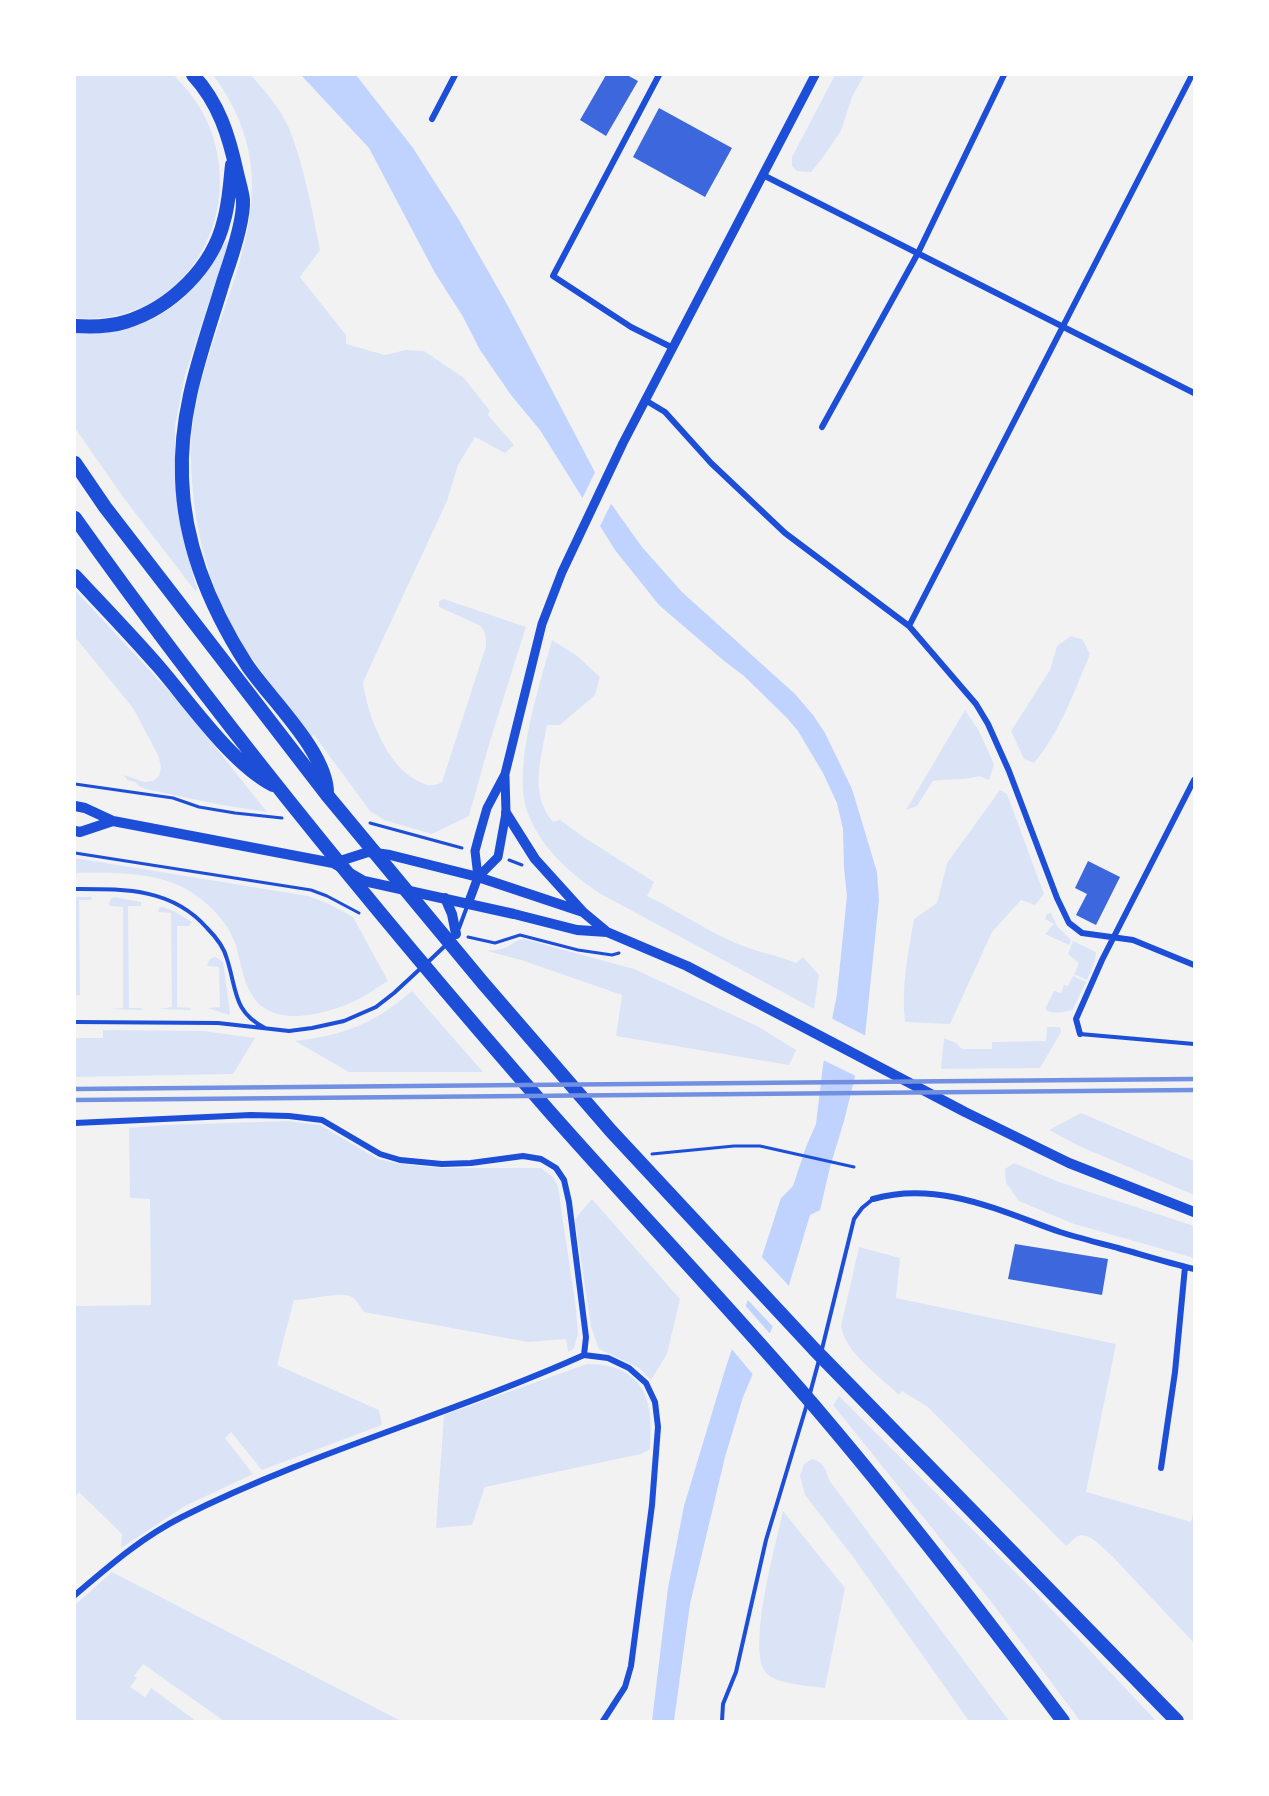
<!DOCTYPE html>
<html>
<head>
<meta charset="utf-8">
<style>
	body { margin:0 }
	#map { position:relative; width:1269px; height:1796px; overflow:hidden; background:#f2f2f2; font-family:"Libre Baskerville",serif }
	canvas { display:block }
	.frame { position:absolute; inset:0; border:76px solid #fff; pointer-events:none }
</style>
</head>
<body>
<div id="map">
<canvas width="1269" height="1796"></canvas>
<div class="frame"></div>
</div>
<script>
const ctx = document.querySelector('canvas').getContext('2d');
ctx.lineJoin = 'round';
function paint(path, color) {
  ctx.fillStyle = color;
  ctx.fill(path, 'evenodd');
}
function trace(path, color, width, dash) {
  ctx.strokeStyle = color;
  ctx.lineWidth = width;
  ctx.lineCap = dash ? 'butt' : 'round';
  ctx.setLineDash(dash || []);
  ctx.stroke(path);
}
paint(new Path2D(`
	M75,75H173C269,163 209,329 75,318Z
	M213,75H251C265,91 280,108 289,128C304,166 312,209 320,250L300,277L346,335V344L385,355L406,350L424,351L464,378L490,411L488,415L514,445L505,453L475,437L458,465L447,501L363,682C367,714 386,764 416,780C425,785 432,788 442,782L486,646C486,636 486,631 479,625L439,607V601L444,599L526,627L490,741L469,816L432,834L384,820L370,811L314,735L310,737C286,704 260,672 238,637C207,585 192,520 191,459C189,321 313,209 213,75Z
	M835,75H864L852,97L841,131L821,160L811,172L797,171L792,166V157Z
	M226,241L229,242L185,375L175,426V478L182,535L197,589L196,592L123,497L75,428V333C151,336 188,304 226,241Z
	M75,590L181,704L267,812L216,804L146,789L139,786L135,782L127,780L124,775L145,782L153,781L159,776L161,767L158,755L133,708L75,637Z
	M1071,636L1083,640L1090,654C1074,692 1060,732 1034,763L1024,759L1011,731L1050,670L1057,646Z
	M552,640L576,655L600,677L595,695L560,725H547C541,760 529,793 553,822L560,820L582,836L654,882L647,896C678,911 707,931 738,944C757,952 777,955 796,963L803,957L819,975L814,1009L599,893C570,873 543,850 529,816C510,773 540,684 552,640Z
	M965,710L979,731L994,764L989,780L979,776C965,781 948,778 933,781L917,806L906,810Z
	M1000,790L1007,794L1044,894L1035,905L1021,900L992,932L950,1024L905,1022C901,987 908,953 914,919L937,903L947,863Z
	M75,858L308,896L327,903L353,917L388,981C379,986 370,993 361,998C331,1013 273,1031 252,995C242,979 241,961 235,943C229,926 216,911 202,900C169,871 117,872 75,873Z
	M75,897H91L92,900H79L80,995H75Z
	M114,897L141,902V906H128L129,1008H142L141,1010L110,1009L123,1008V907L109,906L110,900Z
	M162,907L174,911L192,922L189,926H177V1007L191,1008L190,1010L159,1009L172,1007L171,913L158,912L159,908Z
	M1051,913L1057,926L1071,940L1069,945L1045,934L1054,924L1045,919L1047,914Z
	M524,939L634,969L759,1027L796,1050L789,1065L616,1036L622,995L521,960L487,951C494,950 503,949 509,946C515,942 517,940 524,939Z
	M1073,941L1096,952L1095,960L1087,980L1074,974L1079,963L1068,954Z
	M214,957H216L223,962L230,1013L229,1015L208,1008L220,1007L219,967L207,966L209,960Z
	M1073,976L1086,982L1073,1009C1066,1013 1053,1014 1046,1010V1007L1054,991L1061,993L1064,985L1068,986Z
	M412,991L483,1072H349L295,1041C345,1035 373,1024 412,991Z
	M1047,1027H1060L1061,1032L1040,1068L941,1069L944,1038L956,1043L962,1049H992V1042L1046,1041Z
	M103,1030L203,1031L255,1038L233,1074L75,1077V1038H103Z
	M1081,1113L1194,1161V1195L1079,1146L1049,1130Z
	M288,1121L320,1125L378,1159L400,1164L442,1168H541L554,1178L558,1187L576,1309L578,1334L574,1348L568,1352L566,1339L528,1342L364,1312C361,1308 357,1300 352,1297C342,1291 308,1300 294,1300L277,1365L379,1410L382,1425L262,1470L231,1432L225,1438L253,1474L185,1506L121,1548L122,1534L79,1492L75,1497V1306L151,1305L150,1199L130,1198L129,1128L167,1125Z
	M1014,1163L1059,1182L1194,1226V1258L1074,1224L1019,1201L1006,1183L1005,1169Z
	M592,1199L680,1299L667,1354L651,1380L639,1368L599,1349L591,1327L575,1219Z
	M859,1247L900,1258L896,1298L1116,1344L1086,1492L1191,1522L1194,1510V1643L1112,1556C1105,1550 1089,1531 1078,1536C1074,1538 1070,1543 1066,1546L928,1407L902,1391L899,1395C880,1376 845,1353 841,1326Z
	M587,1364C644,1365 654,1398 650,1449L641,1454L485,1487L472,1525L436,1528L444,1415Z
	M839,1396L1037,1594L1156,1721H1080L993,1604L833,1405Z
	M812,1459C823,1462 826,1469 829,1480L1009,1721H969L853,1557L805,1495L800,1476L804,1464Z
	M783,1511L845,1588L825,1688C810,1686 777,1684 767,1674C745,1652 777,1540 783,1511Z
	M112,1572L401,1721H224L143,1664L134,1676L137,1678L130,1687L145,1697L151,1688L196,1721H75V1605Z`), '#dbe4f7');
paint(new Path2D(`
	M301,75H356L413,148L459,220L508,306L612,505L642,547L682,592L795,694L813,715L825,733L852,789L877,872L879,900L865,1036L844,1121L830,1167L820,1210L810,1215L786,1295L743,1397L725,1457L690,1604L674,1721H652L668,1588L684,1506L725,1370L781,1198L793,1186L806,1147L816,1124L823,1065L837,994L847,896L844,868L843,829L837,803L823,773L798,731L787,718L744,676L723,660L659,605L615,550L540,430L511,395L480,350L462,315L435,273L369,148Z`), '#bfd3fe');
paint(new Path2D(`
	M597,468L613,500L598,530L581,501Z
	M829,1017L868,1037L858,1077L821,1059Z
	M760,1255L791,1288L775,1329L746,1298Z
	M744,1304L772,1336L755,1377L730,1347Z`), '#f2f2f2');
paint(new Path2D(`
	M606,75H627L638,81L606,136L580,120Z
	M659,108L732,148L705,197L633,157Z
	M1088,861L1120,877L1096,925L1076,915L1087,894L1075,888Z
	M1015,1244L1108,1259L1102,1295L1008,1279Z`), '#3d67dc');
trace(new Path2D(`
	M75,784L173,798L199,807L235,813L282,818
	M370,823L462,848
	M75,853L311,890L327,896L359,913
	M509,860L522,865
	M468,937L495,943L520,935L578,950L612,955L619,953
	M652,1154L734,1146H760L854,1167`), '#1d4ed8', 3);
trace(new Path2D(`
	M75,889C125,889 172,888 207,928C216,937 224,947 227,959C237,990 233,1012 265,1028
	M459,928L468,904
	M427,963L448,943
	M75,1022L218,1023L289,1031L312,1028L344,1021L376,1007L394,993L421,968
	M1080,1034L1194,1044
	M821,1353L854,1219L862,1208L873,1199
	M809,1397L819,1360
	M722,1721L723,1704L736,1672L766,1540L807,1404`), '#1d4ed8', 4);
trace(new Path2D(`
	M659,75L553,276L631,327L673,348
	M432,119L455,75
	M763,175L1194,393
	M645,400L665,412L711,463L785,533L909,626L976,704L988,724L1009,771L1057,898L1069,923L1082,933L1133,940L1194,965
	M822,427L918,253L1004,75
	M909,626L1192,75
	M1080,1034L1076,1019L1102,960L1194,780
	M75,1123L251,1115L289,1116L322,1120L380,1154L400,1160L442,1164L471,1163L523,1156L541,1159L556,1168L564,1180L569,1202L586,1337L584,1355
	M873,1199C938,1180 1000,1211 1060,1232C1079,1238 1099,1243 1118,1248C1143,1255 1169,1263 1194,1269
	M1161,1468L1175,1372L1185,1267
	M75,1595C108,1567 142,1537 182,1517C311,1452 452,1414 584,1355L608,1358L629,1368L646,1383L655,1402L658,1427L652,1505L631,1666L625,1687L603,1721`), '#1d4ed8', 6);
trace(new Path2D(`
	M478,877L475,851L479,836L487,808L505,774L542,624L562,572L623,443L815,75
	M468,904L478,877L498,857L506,813L505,776`), '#1d4ed8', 9);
trace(new Path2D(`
	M75,806L85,808L113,821L333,863L364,881L514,914L577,930L607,932
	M506,813L535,859L583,912
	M75,831L80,832L113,821
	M334,863L368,852L390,855L478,877L583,912L607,932L687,966L965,1112L1069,1163L1194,1212
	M445,898L452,914L456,934`), '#1d4ed8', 10);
trace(new Path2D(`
	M193,75C219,103 229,136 237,173C239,182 242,191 243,200C244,220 231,259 224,279C204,346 179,407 182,478C184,545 211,609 247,665C270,699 328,753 327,794
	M75,326C91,327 109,327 125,322C171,308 213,267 224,220C229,203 230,183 232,165
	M75,463L105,507L327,795L483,983L611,1131L814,1349L1177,1721
	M75,518C221,724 383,921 549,1111C639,1213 733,1311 821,1414C905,1513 985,1617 1063,1721
	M75,576C103,606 132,636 159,667C190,703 232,764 273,785`), '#1d4ed8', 14);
trace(new Path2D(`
	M75,1089L1194,1079
	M75,1100L1194,1090`), '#7290e2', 4.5);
</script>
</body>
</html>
